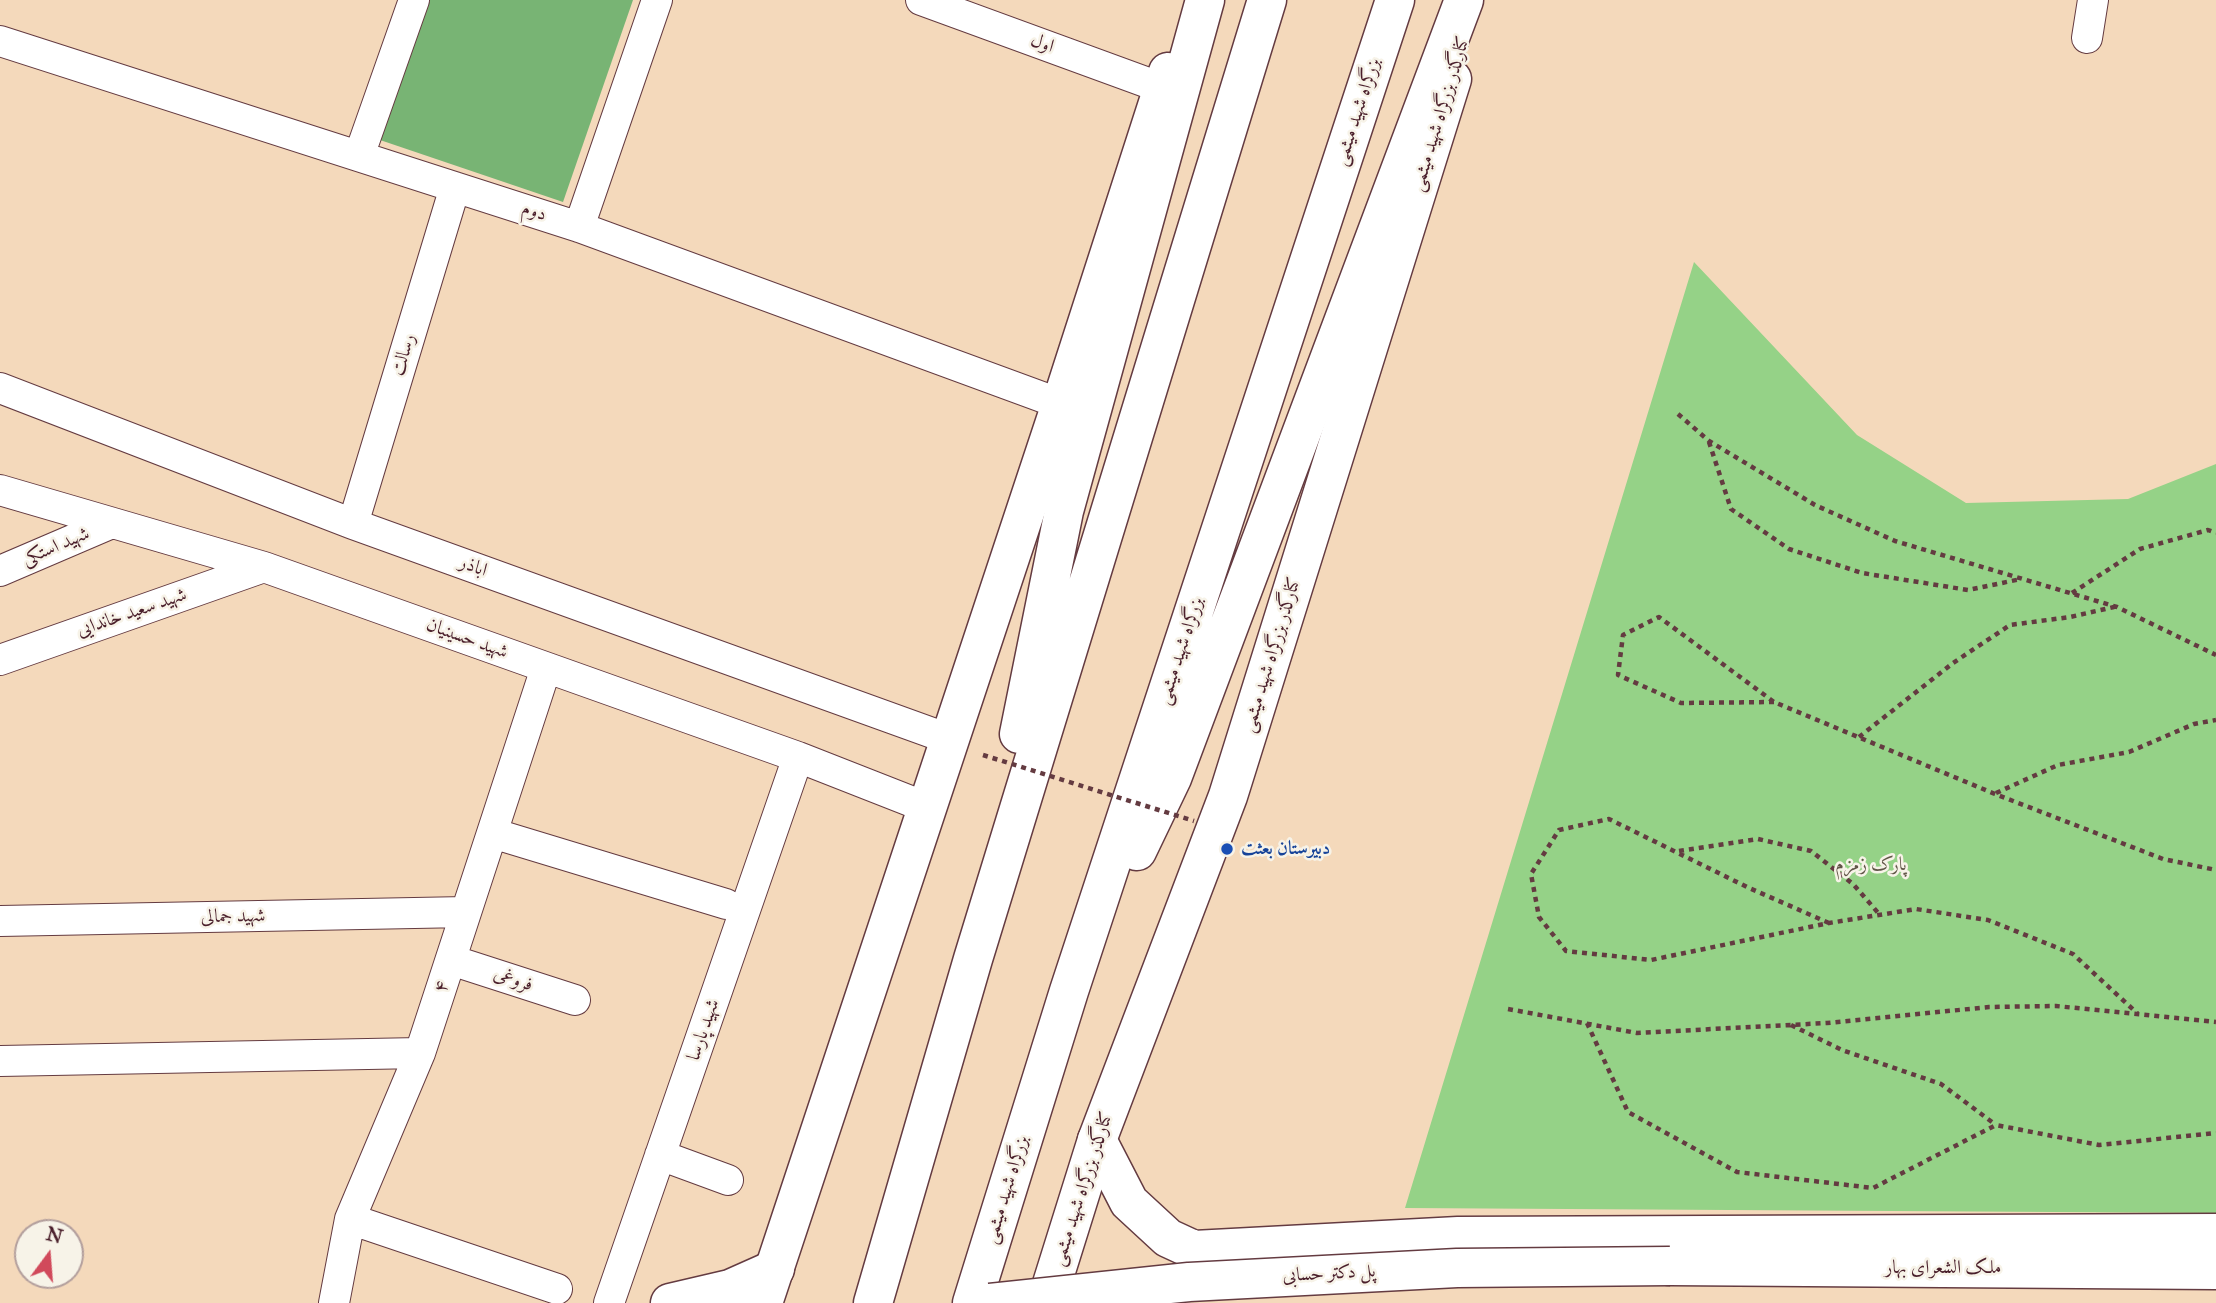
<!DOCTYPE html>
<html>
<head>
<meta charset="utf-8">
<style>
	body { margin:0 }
	#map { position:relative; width:2216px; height:1303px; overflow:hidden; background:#f4d9bb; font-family:"IM FELL Great Primer",serif }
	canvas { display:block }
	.north { position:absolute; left:14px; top:1219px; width:70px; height:70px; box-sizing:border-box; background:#f7f3e8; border:2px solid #b29e9c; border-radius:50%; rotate:16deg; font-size:19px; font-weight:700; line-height:28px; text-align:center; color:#4a1f2b }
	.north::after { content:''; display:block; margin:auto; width:24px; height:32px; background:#d1495b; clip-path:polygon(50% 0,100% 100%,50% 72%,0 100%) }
</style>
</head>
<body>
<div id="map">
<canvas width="2216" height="1303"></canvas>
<div class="north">N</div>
</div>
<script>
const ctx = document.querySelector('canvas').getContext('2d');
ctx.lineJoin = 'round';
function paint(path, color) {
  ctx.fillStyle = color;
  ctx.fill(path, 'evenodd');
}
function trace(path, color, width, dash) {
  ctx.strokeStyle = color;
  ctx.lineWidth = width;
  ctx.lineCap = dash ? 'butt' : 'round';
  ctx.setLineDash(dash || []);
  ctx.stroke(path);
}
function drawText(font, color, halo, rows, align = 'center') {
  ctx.font = font + ' "IM FELL Great Primer",Amiri,serif';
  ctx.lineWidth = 5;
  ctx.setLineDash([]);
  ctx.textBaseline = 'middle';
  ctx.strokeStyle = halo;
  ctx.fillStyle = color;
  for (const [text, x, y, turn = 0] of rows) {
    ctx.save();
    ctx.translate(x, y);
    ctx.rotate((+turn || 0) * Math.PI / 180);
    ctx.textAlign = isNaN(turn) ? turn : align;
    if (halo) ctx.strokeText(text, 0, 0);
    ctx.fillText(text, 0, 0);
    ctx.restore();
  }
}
paint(new Path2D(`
	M1694,262L1857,435L1966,503L2128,499L2216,464V1213L1405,1208Z`), '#95d287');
paint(new Path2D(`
	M430,0H633L563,202L380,140Z`), '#78b474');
const street = new Path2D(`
	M921,0L1162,88
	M2087,38L2093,0
	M0,41L579,227L1061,404
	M359,156L414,0
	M579,227L657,0
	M0,388L353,524L949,739
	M0,490L264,567L798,757L928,808
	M353,524L455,187
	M0,571L112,523
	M0,660L264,567
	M492,833L726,904
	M0,921L466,912
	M451,960L575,1000
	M0,1061L420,1053
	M660,1155L728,1180
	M350,1219L557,1289
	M334,1303L350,1219L420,1053L546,668
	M609,1303L798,757`);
const secondary = new Path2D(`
	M1097,1140L1129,1202L1168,1238L1194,1250L1458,1236L2216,1233
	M1670,1266L2216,1270
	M670,1303L730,1289L775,1269`);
const primary = new Path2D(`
	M763,1303L1061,404L1168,72
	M1046,1303L1097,1140L1228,796L1452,79`);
const highway = new Path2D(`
	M1019,734L1064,511L1205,0
	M1137,851L1172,778L1464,0
	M873,1303L973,959L1267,0
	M972,1303L1069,991L1395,0`);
trace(street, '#643b41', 32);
trace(secondary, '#643b41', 41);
trace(primary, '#643b41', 41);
trace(highway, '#643b41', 41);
trace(new Path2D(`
	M1678,414L1709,441L1815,505L1895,541L2117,607L2216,655
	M1709,442L1731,509L1789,549L1862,573L1968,590L2021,579
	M2072,593L2140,549L2208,530L2216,533
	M1774,702L1681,703L1618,675L1623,635L1659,617L1774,702L1995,794L2163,859L2216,870
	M1859,737L1953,663L2010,625L2070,617L2114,607
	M1996,793L2058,765L2129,752L2194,724L2216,720
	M1679,851L1758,839L1811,851L1853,884L1880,915
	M1829,923L1747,887L1609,819L1559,830L1531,874L1539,917L1566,951L1651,960L1829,923L1916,909L1988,920L2073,954L2138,1014
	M1508,1009L1637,1033L1827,1023L1989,1007L2056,1006L2216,1022
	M1587,1023L1628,1112L1737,1172L1873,1188L1996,1125L2099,1145L2216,1133
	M1791,1025L1842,1050L1941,1084L1996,1125`), '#643b41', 4.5, [5, 5]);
trace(street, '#fff', 30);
trace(secondary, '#fff', 38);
trace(primary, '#fff', 38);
trace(highway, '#fff', 38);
const secondaryBridge = new Path2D(`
	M990,1303L1189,1282L1457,1268L1670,1266`);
trace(secondaryBridge, '#643b41', 41, []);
trace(new Path2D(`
	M983,755L1194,821`), '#643b41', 4.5, [5, 5]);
trace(secondaryBridge, '#fff', 38);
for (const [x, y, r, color] of [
	[1227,849,7,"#1a4fb4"]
]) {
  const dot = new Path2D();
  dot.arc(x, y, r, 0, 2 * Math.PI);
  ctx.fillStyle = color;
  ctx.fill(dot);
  trace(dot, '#f7f3e8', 2.5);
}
drawText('19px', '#4a1f2b', '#f7f3e8', [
	["اول",1042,44,20],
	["بزرگراه شهید میثمی",1358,112,-72],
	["کنارگذر بزرگراه شهید میثمی",1441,114,-73],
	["دوم",534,212,18],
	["رسالت",404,355,-73],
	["شهید استکی",56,547,-23],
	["اباذر",473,567,20],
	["شهید سعید خاندایی",132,613,-19],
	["شهید حسینیان",467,639,20],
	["بزرگراه شهید میثمی",1181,651,-72],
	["کنارگذر بزرگراه شهید میثمی",1272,655,-73],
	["شهید جمالی",233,917,-1],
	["فروغی",513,980,18],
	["۴",442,987,-72],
	["شهید پارسا",704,1030,-71],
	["کنارگذر بزرگراه شهید میثمی",1083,1189,-72],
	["بزرگراه شهید میثمی",1007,1190,-73],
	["ملک الشعرای بهار",1943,1268],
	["پل دکتر حسابی",1329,1274,-3]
]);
drawText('bold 19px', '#164399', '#f7f3e8', [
	["دبیرستان بعثت",1241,849]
], 'left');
drawText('19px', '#605547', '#f7f3e8', [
	["پارک زمزم",1871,865]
]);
</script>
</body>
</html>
